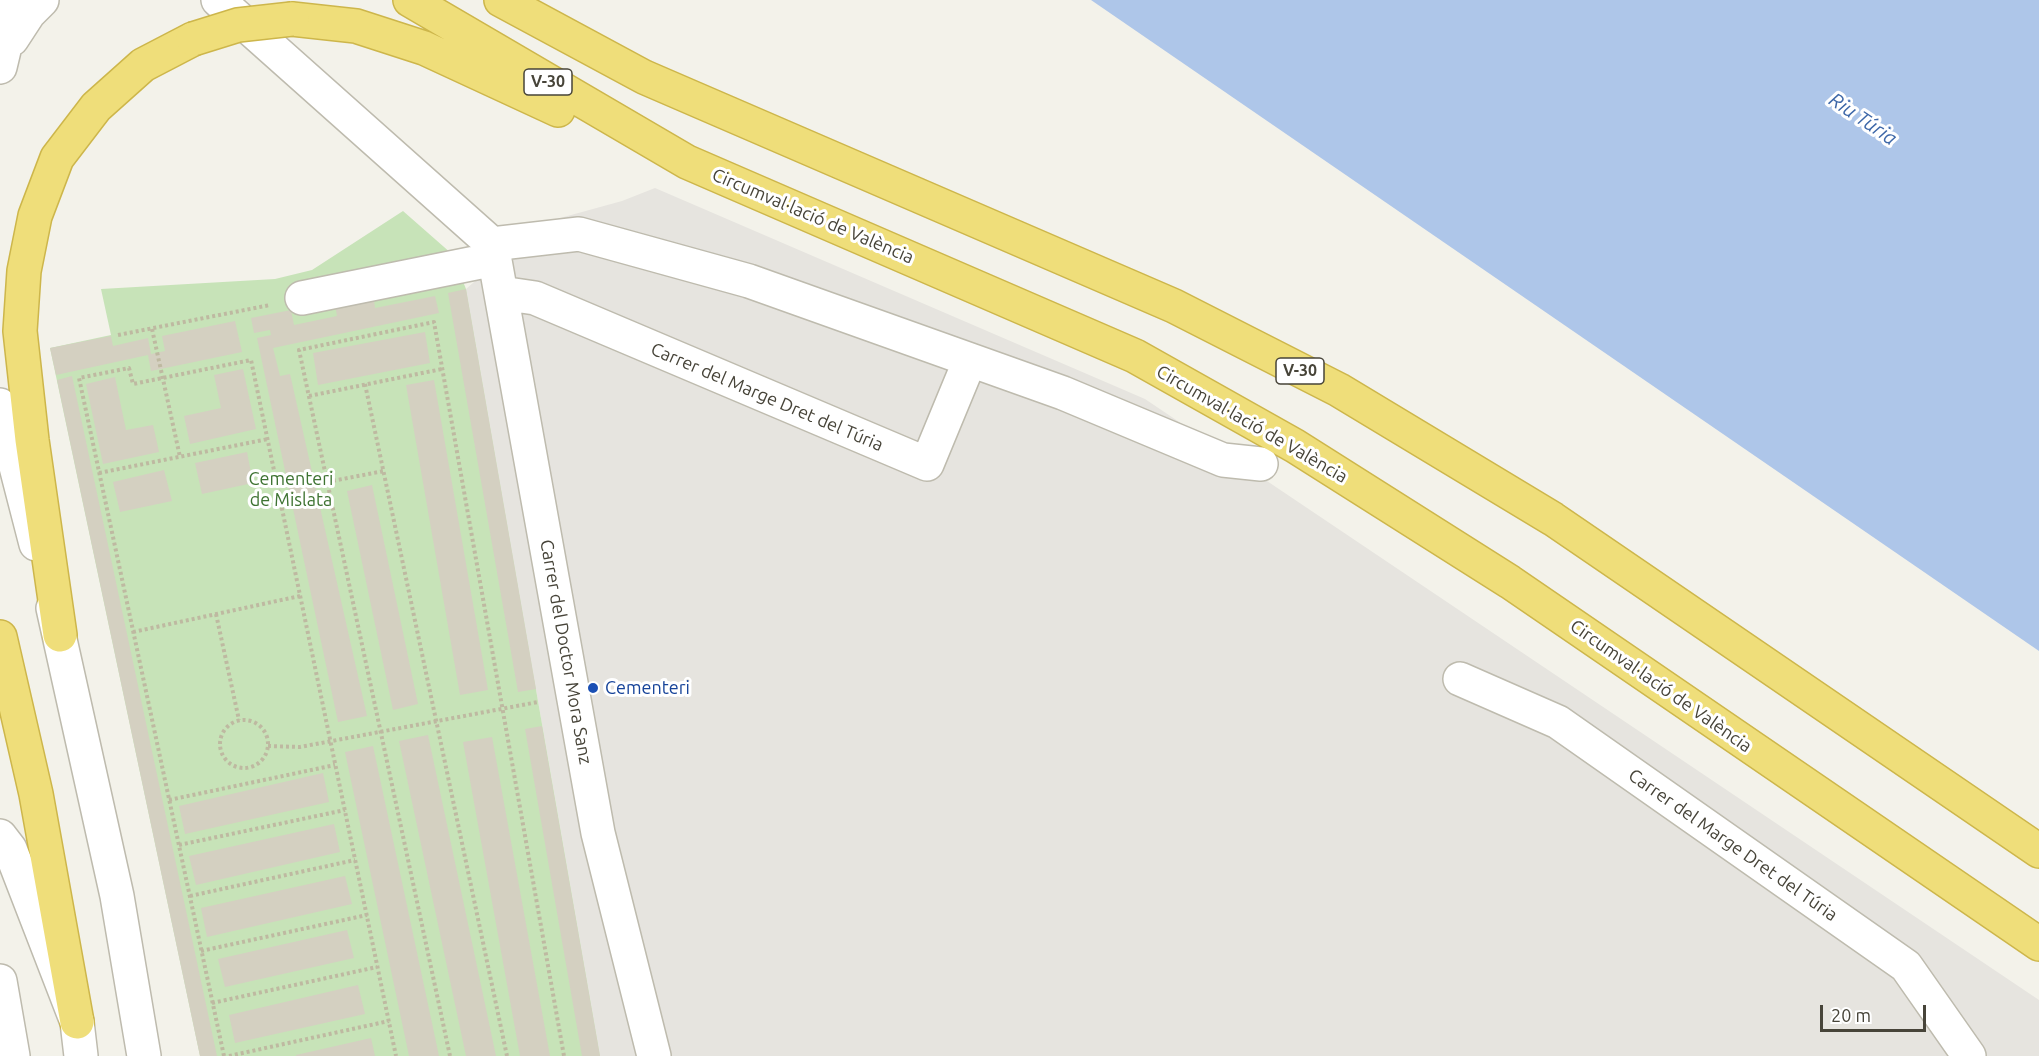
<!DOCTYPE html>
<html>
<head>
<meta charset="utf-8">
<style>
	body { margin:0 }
	#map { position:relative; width:2039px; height:1056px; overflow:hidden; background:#f3f2ea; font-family:Ubuntu,sans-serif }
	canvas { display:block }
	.scale { position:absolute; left:1820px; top:1005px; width:106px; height:27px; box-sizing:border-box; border:3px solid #474439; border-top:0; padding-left:8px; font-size:18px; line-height:21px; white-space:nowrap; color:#474439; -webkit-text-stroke:4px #fff; paint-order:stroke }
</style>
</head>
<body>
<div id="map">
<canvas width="2039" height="1056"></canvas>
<div class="scale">20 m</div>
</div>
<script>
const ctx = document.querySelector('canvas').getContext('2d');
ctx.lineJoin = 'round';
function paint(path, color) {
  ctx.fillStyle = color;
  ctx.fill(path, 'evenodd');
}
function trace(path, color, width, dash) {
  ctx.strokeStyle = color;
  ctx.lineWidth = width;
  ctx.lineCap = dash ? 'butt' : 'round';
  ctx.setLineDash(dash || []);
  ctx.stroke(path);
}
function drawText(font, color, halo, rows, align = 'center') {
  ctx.font = font + ' Ubuntu,sans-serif';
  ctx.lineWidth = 6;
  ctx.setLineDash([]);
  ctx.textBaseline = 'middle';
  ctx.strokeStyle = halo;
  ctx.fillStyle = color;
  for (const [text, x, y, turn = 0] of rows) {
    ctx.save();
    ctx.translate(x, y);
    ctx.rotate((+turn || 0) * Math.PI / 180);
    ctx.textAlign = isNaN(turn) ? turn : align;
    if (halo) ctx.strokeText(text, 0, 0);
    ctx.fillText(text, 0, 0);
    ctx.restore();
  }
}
paint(new Path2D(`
	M655,188L1145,399L2039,1000V1056H600L466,289L542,223L622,201Z`), '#e6e4df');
paint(new Path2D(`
	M403,211L452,254L466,289L600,1056H200L50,348L111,335L101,289L275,279L312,270Z`), '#c7e3b8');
paint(new Path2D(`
	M1091,0H2039V651Z`), '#aec6e9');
paint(new Path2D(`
	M466,289L536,689L518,692L448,293Z
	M373,292L375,308L435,296L439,313L273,348L280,376L290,374L367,716L338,722L257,338L271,335L270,330L254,333L251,318L291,310L294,325L337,316L334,299Z
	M235,321L242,352L151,371L148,355L56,375L50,348L111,336L113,346L148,338L151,354L165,351L162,336Z
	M425,332L430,363L318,385L313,353Z
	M243,369L256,429L190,444L184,416L221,408L214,375Z
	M72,376L217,1056H200L57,380Z
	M115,377L126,430L153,425L159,452L103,464L86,384Z
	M434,380L488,690L460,695L406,385Z
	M247,452L253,483L202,494L195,463Z
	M164,470L172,501L120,512L113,482Z
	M372,485L418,704L393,710L347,491Z
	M542,726L600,1056H582L525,729Z
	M428,735L496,1056H466L399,741Z
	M492,737L550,1056H520L463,742Z
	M373,746L439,1056H409L345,752Z
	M323,773L329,802L185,834L179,806Z
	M334,824L340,852L196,885L189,856Z
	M345,876L352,904L207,937L201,908Z
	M347,930L354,958L225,987L218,959Z
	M358,985L365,1014L235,1043L229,1015Z
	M371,1038L375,1056H296V1055Z`), '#d4d0c1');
const minor = new Path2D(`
	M218,0L492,244
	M12,39L29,13L42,0
	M0,67L16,0
	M492,244L598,833L654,1056
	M492,244L579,234L749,281L1063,393L1223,460L1261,464
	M501,293L535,298L927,464L970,360
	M302,298L495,259
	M0,405L36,544
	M53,608L117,896L144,1056
	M1460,679L1558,722L1906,966L1969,1056
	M0,836L10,849L77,1022L81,1056
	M0,981L13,1056`);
const highway = new Path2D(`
	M410,0L687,162L1135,356L1295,446L1510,582L2039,944
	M501,0L644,77L1174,306L1339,390L1553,519L2039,851
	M292,19L356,26L424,48L558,110
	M60,635L32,440L20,331L24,271L35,216L57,158L96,107L143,65L193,39
	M0,637L36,794L77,1022`);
trace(minor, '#bebbae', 36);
trace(highway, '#cdb64b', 36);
trace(new Path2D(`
	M152,329L180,457
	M118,335L270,305
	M365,384L507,1056
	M309,396L442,369
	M99,473L268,439
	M327,482L384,471
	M216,614L239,720
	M133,632L300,596
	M220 744a24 24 0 1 1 48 0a24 24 0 1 1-48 0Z
	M268,746L300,747L538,702
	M169,800L335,765
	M179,845L345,810
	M190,896L355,860
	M201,951L367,915
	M212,1003L377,967
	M224,1056L79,378L129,368L133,384L251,360L396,1056
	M229,1056L389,1021
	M450,1056L299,350L434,322L564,1056`), '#beb9a1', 4, [3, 3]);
trace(minor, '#fff', 33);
trace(highway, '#efde7a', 33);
const highwayBridge = new Path2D(`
	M193,39L238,25L292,19`);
trace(highwayBridge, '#cdb64b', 36, []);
trace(highwayBridge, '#efde7a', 33);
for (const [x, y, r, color] of [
	[593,688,6,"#1a4fb4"]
]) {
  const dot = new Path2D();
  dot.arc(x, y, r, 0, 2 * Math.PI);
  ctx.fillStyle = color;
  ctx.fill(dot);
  trace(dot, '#fff', 2);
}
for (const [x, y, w] of [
	[548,82,48],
	[1300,371,48]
]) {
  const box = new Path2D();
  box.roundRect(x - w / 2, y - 13, w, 26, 4.5);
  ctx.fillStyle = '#fff';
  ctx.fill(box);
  trace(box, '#474439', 1.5);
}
drawText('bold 16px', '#474439', null, [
	["V-30",548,82],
	["V-30",1300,371]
]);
drawText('18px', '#474439', '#fff', [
	["Circumval·lació de València",813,216,23],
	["Carrer del Marge Dret del Túria",767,397,23],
	["Circumval·lació de València",1252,424,30],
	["Carrer del Doctor Mora Sanz",566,652,80],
	["Circumval·lació de València",1661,686,35],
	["Carrer del Marge Dret del Túria",1733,845,35]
]);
drawText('18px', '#3e7332', '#fff', [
	["Cementeri",291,479],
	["de Mislata",291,500]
]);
drawText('18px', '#164399', '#fff', [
	["Cementeri",605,688]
], 'left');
drawText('italic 20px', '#3d67a8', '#fff', [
	["Riu Túria",1863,119,34]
]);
</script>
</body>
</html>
